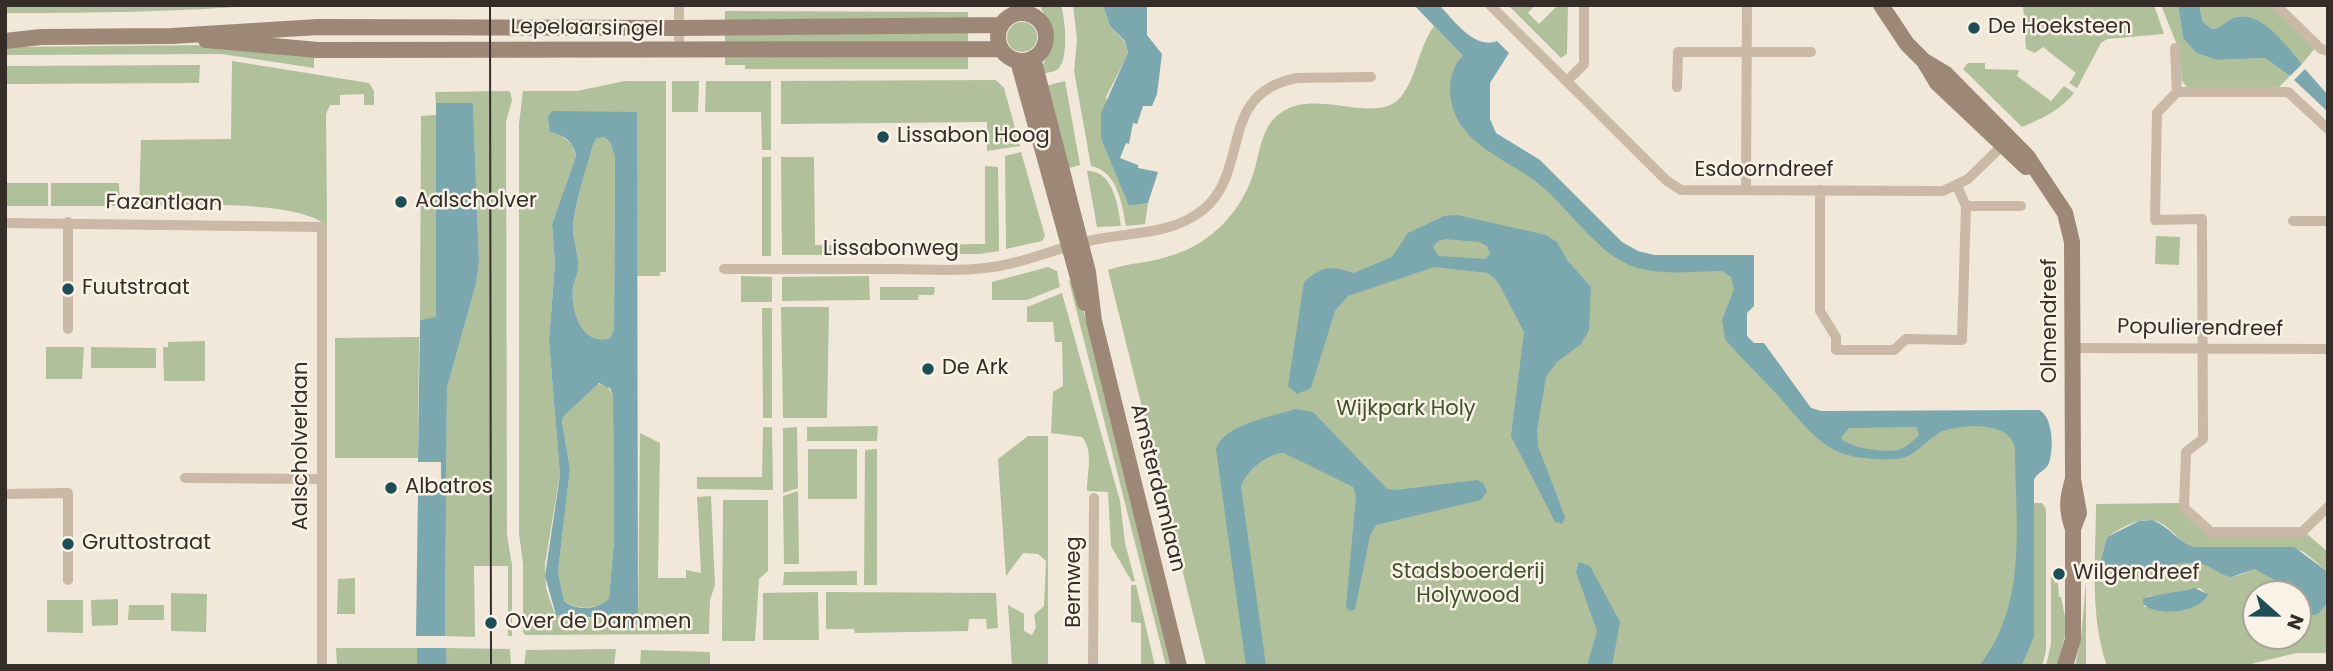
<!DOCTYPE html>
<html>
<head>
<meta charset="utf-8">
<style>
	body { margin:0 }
	#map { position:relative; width:2333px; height:671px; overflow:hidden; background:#f1e8da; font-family:Poppins,sans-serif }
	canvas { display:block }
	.frame { position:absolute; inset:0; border:7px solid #352d27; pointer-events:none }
	.north { position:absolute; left:2242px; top:580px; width:70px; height:70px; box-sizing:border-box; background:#f9f2e6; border:2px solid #aba39a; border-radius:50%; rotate:111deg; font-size:19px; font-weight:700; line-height:28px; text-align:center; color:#352d27 }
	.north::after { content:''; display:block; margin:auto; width:24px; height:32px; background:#1d4e56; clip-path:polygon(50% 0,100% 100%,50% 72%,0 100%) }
</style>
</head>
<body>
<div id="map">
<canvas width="2333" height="671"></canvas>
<div class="frame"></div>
<div class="north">N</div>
</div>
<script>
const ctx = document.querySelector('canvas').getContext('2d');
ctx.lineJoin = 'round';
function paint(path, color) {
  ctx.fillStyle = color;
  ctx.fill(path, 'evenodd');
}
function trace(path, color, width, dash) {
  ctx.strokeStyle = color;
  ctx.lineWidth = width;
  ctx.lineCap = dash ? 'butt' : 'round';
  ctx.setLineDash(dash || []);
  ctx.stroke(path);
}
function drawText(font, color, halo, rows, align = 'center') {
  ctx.font = font + ' Poppins,sans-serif';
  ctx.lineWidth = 5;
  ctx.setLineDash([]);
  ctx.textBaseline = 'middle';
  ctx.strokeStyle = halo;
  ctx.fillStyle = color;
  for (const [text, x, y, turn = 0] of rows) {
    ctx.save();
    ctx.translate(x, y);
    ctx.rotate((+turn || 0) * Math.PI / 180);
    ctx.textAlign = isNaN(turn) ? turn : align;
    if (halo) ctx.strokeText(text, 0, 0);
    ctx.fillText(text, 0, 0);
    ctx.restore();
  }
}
paint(new Path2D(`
	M5,5H265C178,12 92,13 5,13Z
	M1040,5H1061C1065,18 1069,57 1059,68C1056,72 1048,72 1043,74C1041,57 1054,52 1053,36C1053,24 1043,16 1040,5Z
	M1073,5H1103L1110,26L1125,42L1128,54L1106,97L1129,206L1148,203L1145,224L1126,226C1122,203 1117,171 1091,166L1074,71L1077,40Z
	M1508,5H1535L1528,13L1539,24L1558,5H1568L1567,54L1561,58Z
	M2023,5H2154L2164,34L2107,39L2101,43L2077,88L2069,83L2076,73L2043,47L2035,53L2026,49Z
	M2161,5H2178L2183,38L2196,53L2217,60L2265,58L2290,76L2278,88L2187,87L2182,81L2179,50Z
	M2199,5H2271L2316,47L2302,64C2286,47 2263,11 2236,17C2227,19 2222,28 2212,29L2203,22Z
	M725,11L968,12V22H725Z
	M1007 37a15 15 0 1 1 30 0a15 15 0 1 1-30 0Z
	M1434,26L1464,57L1460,59C1428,130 1497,149 1542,186C1569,209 1592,238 1620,260L1742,261L1738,337L1813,418L2023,419L2024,616L1999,666H1206L1108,270C1128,263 1149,263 1170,256C1212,244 1244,209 1255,168C1261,147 1262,125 1282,112C1316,88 1375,125 1400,98C1417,78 1418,48 1434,26Z
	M725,30H968V45H725Z
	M208,45L314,53V68L222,54L5,55V47Z
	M725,53H968V69H745V65H725Z
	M232,61L369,83L374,91V105H364V94L340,95V105H330L326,114L327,226C299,199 179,205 139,206L141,140L231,139Z
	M1968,63H1985V69L2019,70L2017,76L2051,101L2064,86L2074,93C2061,110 2041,119 2022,127L1963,69Z
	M200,65L199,83L5,84V66Z
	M996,80L1004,88L1020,146L987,151V122L781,124V81Z
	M625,81H666V272H660V276H637V112L559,133L572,145L576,156L552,224L555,263L549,341L560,474L545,564L546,588L554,612L564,618H603L608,624H634L638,620L640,433L660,443L658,578H686V570L701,573L697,497L711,496L715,585L710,600L709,634L526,635L523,633V564L519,533V124L523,91H577Z
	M672,81H699L698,112H672Z
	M706,81H771V150H762L761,112H705Z
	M1065,81L1080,165L1069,168L1045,86Z
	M510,91L512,100L506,122L507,535L512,565V636H508V566H474L475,637L445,636L447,388L476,284L479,262L473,104L436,103L435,92Z
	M436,115V318L420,320L421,116Z
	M604,137L610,142L615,157L614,329L610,338C581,347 570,308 573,287C574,281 577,277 578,271C580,258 573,242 573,229C575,201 586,171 593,145L596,139Z
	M1021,152L1045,236L1042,241L1006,249L1005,156Z
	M762,157H771V256H762Z
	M781,157H814L815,245H872V255H782Z
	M985,166L998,167L999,251L980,254H913L914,245L985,244Z
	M1087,171C1113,170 1118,205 1121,226L1097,227Z
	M5,183H48V206H5Z
	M51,183H119L120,206H51Z
	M2156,236L2180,237L2179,265L2155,264Z
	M1048,267L1057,271L1060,287L1027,300H992V282Z
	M741,276L772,277V302H741Z
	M869,276L870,300L782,301V277Z
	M1073,280L1084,312L1173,666H1166L1069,281Z
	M880,287H935L934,295H919L918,300H880Z
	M1062,293L1120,501L1125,543L1135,581L1132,582L1111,546L1108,492L1087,491C1087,472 1094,452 1082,437L1051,433L1053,392L1063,386L1062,342H1055L1053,322H1027V307Z
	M781,307H829L827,418H783Z
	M762,308H772V418H763Z
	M419,337L418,458H335V338Z
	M205,341V381H164L163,347H168V342Z
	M46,347H84L82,379H46Z
	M91,347L156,348V368H91Z
	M597,384L607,385L613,396L614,540L609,598C600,610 576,610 564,601L558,572L570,469L562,421L564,416Z
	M878,426L877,441H807V427Z
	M763,427H772L773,490L697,489V477H762Z
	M797,427L798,488L783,493V428Z
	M1028,436H1048V666H1012L1008,605L1024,614V631L1032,635L1036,627L1034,615L1044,606L1046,561L1038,554L1023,553L1006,576L998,459Z
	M808,449H857V499H808Z
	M877,449V585H864L865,450Z
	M798,491L799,564H784L783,496Z
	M723,500H768V571L759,579L755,641H722Z
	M2033,503H2042L2046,509V651L2042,666H2022L2034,637Z
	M2179,503L2210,536H2304L2307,534L2328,552V572L2304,552L2288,547H2195C2183,544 2177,536 2168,528C2148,511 2126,525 2107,537L2100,563C2132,579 2167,558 2201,564C2227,568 2223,586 2255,568L2274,580L2279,594H2256V636H2298V606L2320,611L2328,602V653H2296L2243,666H2107C2089,614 2096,558 2096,504ZM2200,588L2207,594L2199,604L2145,607L2143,604L2148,596L2175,595Z
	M857,571V585H783L784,572Z
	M2054,574V582L2058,583L2059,597H2061L2067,626L2058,666H2046L2051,644V575Z
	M355,578V614H337L338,579Z
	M2086,582V666H2075L2081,638Z
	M1131,585H1136L1155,666H1141V623L1131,622Z
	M818,592L819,640H763V593Z
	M826,592L996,593L998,628L987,629L986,619H969L968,631L855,633L854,629H826Z
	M171,593L207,594L206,632L171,631Z
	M118,599V625L92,626L91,600Z
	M47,600H83V633L47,632Z
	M129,605H164V620H128Z
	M336,648H417V666H337Z
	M446,648L510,649L511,666H447Z
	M616,649L614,666H524L526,650Z
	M641,650L710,652V666H640Z`), '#b0c09a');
paint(new Path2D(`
	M1103,5H1147V35L1162,54L1157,94L1152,106H1143L1137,124L1133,123L1129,144L1126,143L1120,158L1138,165V168L1158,172L1148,203L1129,206L1101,138V113L1128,53L1125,41L1110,26Z
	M1414,5H1439C1454,20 1474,50 1497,41L1509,53L1490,83V119L1496,133L1540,160L1622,242L1638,251L1654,255H1754V306L1747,313V336L1754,343H1764L1811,408L1821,411L2039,410C2053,416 2054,449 2049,463C2046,471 2037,472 2034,480V637L2022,666H1979C2029,604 2015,522 2015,448C2011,422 1966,424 1946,430C1927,436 1917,458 1896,459C1824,462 1816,437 1773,390C1757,373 1740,357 1725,339L1722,320L1734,289L1731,277L1722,271C1693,271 1655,277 1627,264C1598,251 1569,211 1545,189C1511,158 1451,146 1450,89C1450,78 1454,63 1463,56ZM1916,427L1919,435C1914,440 1908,446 1901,449C1890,454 1847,448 1841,438L1849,428Z
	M2178,5H2199L2203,22L2212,29C2222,28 2227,19 2236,17C2263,11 2287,47 2302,64L2290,76L2265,58L2217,60L2196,53L2183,38Z
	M2305,69L2328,95V112L2294,80Z
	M436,103H473L479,262L476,284L447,388L445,636H416L418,491H441V462H418L420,320L436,317Z
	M552,111L637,112L638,620L634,629L607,628L603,618L556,615L545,576L560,475L549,341L555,263L552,224L576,156C574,142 563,134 550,132L548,117ZM604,137L610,142L615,157L614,329L610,338C581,347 570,308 573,287C574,281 577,277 578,271C580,258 573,242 573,228C575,201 586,171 593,145L596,139ZM599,383L610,388L613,396L614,540L609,598C600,610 575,611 564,601L558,572L570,469L562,421L564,416Z
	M1457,215L1546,235L1557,242L1567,260L1591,287L1589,330L1581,344L1557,362L1546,377L1537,430L1538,446L1565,517L1562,524L1555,522L1511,436L1524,332L1498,282L1488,273L1434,267L1348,296L1335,311L1311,388L1297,394L1288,386L1304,282C1323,265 1331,266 1354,273L1392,257L1408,233L1444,216ZM1445,239L1479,242L1487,246L1490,254L1485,259L1439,256L1433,247L1438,241Z
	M1295,409L1313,412L1387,489L1396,490L1477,480L1483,483L1487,491L1481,500L1376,525L1370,536L1355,609L1350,611L1346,607L1356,496L1353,487L1284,453C1268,453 1245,471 1241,487L1266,666H1246L1216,449C1224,424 1272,417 1295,409Z
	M2152,520C2169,526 2177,542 2195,547H2294L2328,572V602L2318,614L2313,615L2298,606V594H2279L2274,580L2255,569L2231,577C2218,575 2210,564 2196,563C2164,562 2130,577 2100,563L2107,537L2139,521Z
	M1579,562L1590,566L1620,622L1612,666H1587L1597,631L1576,572Z
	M2194,588L2208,594C2201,613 2157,617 2143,604V599C2149,595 2183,592 2194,588Z
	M417,648H446L447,666H417Z`), '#7aa8ae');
trace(new Path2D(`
	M679,5V51
	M1490,5L1667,181L1681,190L1943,191L1968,179L2007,141
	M2276,5L2321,49L2328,51
	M2175,48L2177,92
	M1567,81L1584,64V5
	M1677,87L1678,52H1811
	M2328,129L2288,92H2177L2157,113L2155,220L2202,219L2203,439L2186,452L2184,508L2211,532H2302L2328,507
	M1746,190L1747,5
	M1820,190V311L1836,337V350H1894L1906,339L1962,340L1966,206L1957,186
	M1966,206H2021
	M2293,221H2328
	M5,223L322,227V666
	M724,269C781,269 838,269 895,269C924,269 956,272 985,268C1024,264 1060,246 1098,239C1135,232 1174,234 1204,209C1251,169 1217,93 1297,78L1371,77
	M68,329V222
	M2072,348L2328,349
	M185,478L321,479
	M5,494L68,493V580
	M1093,666L1094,498`), '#c9b9a6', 10);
trace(new Path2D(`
	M1881,5L1907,44L1924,61L1946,74L2027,156L2065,213L2072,242L2073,479L2079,513L2073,529
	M998 37a24 24 0 1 1 48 0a24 24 0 1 1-48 0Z
	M206,40L318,50L1001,49
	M5,41L41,37L172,36L318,27L679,28L1001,25
	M1033,58L1088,272L1094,321L1179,666
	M1018,61L1085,303
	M1925,63L1937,83L2026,167
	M2065,666L2073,639V529C2066,510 2067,499 2073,479`), '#9d8878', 16);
trace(new Path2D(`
	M490,5L491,666`), '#352d27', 2);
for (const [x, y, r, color] of [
	[1974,28,7,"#1d4e56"],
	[883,137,7,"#1d4e56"],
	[401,202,7,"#1d4e56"],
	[68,289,7,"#1d4e56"],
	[928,369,7,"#1d4e56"],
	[391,488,7,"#1d4e56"],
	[68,544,7,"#1d4e56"],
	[2059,574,7,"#1d4e56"],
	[491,623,7,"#1d4e56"]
]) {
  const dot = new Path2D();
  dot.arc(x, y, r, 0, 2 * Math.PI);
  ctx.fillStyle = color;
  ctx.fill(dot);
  trace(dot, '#f9f2e6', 2.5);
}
drawText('21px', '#352d27', '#f9f2e6', [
	["De Hoeksteen",1988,28],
	["Lissabon Hoog",897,137],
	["Aalscholver",415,202],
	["Fuutstraat",82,289],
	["De Ark",942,369],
	["Albatros",405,488],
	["Gruttostraat",82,544],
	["Wilgendreef",2073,574],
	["Over de Dammen",505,623]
], 'left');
drawText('21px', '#352d27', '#f9f2e6', [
	["Lepelaarsingel",587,29,1],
	["Esdoorndreef",1764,171],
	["Fazantlaan",164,204,1],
	["Lissabonweg",891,250],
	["Olmendreef",2051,321,-90],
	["Populierendreef",2200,329,1],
	["Aalscholverlaan",302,446,-90],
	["Amsterdamlaan",1157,488,76],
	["Bernweg",1075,582,-90]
]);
drawText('21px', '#41532b', '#f9f2e6', [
	["Wijkpark Holy",1406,410],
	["Stadsboerderij",1468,573],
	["Holywood",1468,597]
]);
</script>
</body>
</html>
